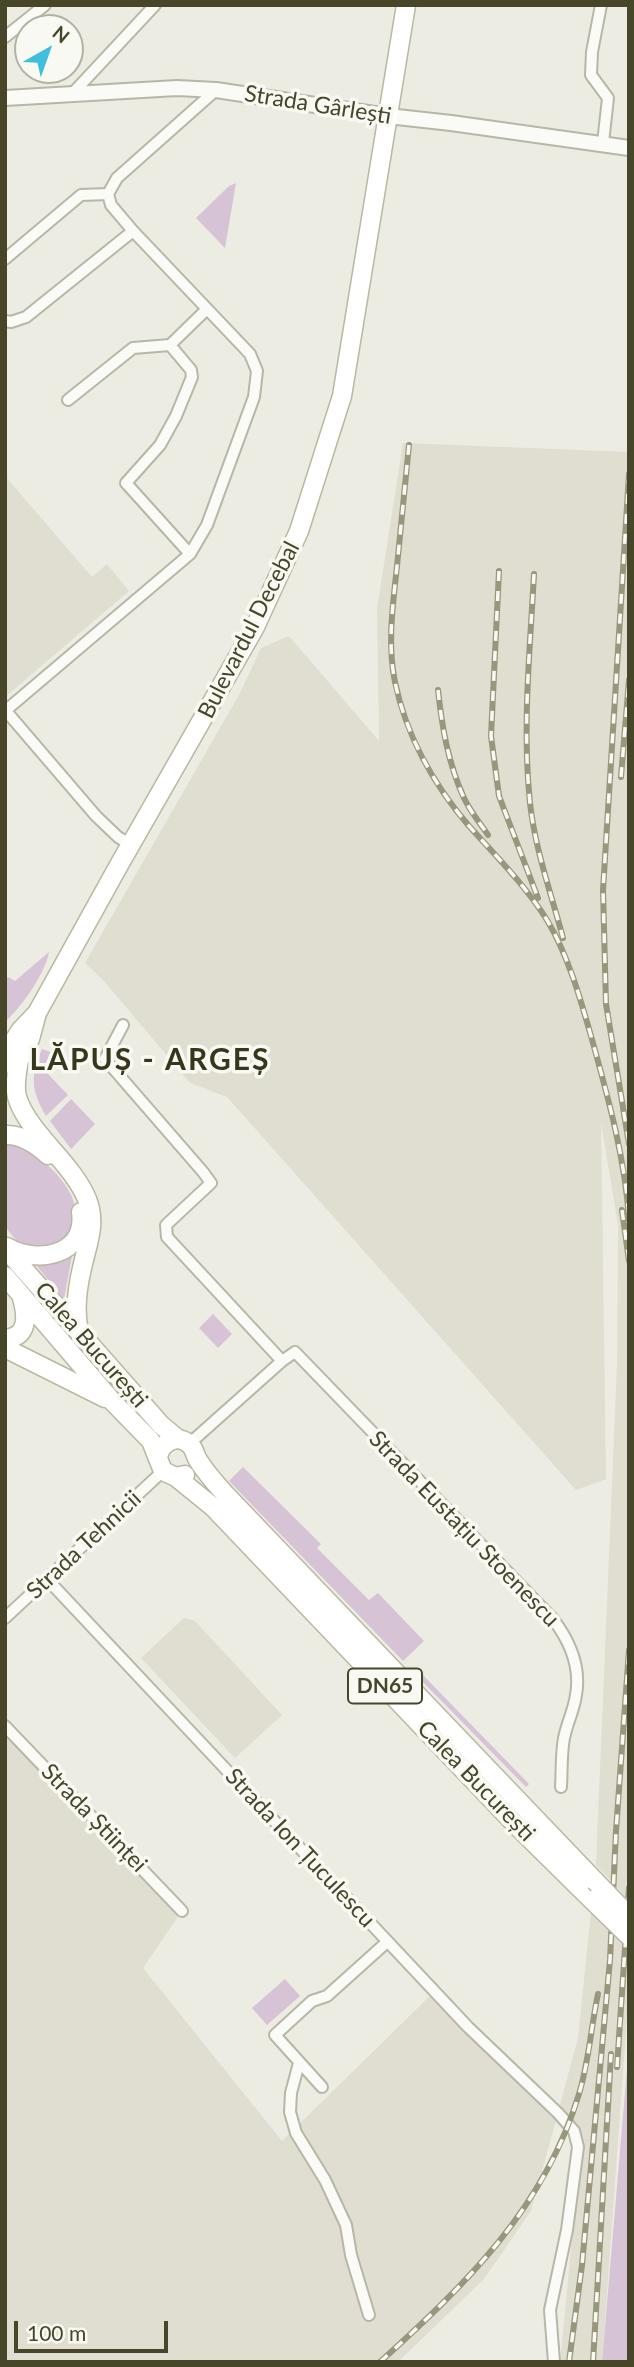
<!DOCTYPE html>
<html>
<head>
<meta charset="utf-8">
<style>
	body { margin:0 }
	#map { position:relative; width:634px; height:2367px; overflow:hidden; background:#ecece3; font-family:Lato,sans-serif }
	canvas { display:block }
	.frame { position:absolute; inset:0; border:7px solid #474629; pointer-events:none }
	.north { position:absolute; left:14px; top:14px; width:70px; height:70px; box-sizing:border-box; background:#f9f9f3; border:2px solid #b2b1a2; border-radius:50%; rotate:40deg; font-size:19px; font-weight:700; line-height:28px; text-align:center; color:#474629 }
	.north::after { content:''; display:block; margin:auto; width:24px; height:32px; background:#3ebfdc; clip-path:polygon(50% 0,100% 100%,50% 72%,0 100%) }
	.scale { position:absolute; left:14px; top:2321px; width:154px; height:32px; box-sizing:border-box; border:4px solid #474629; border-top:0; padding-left:9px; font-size:21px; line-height:24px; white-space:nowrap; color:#474629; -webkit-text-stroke:5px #f9f9f3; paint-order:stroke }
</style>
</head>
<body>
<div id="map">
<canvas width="634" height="2367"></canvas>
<div class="frame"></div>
<div class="north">N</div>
<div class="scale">100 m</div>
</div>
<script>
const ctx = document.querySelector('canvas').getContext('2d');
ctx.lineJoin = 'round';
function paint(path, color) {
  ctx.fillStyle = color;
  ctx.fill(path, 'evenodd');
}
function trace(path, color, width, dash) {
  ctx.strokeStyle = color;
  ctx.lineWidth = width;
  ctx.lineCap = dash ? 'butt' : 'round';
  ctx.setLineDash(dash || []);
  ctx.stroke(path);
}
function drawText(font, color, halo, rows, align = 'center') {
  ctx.font = font + ' Lato,sans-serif';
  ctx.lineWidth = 7;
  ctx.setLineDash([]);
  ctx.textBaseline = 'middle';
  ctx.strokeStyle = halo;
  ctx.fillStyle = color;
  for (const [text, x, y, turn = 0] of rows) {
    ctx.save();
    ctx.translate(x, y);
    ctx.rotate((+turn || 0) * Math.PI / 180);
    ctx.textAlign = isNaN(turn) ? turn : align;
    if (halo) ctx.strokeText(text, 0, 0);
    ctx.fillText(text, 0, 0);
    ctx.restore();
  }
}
paint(new Path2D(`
	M403,443L629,452V1900L596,1865L617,1364L618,1225L601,1123L606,1479L576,1490L227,1097L190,1083L104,981L85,963L240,693L261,648L289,636L379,741L377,609Z
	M5,476L92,577L107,564L129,591L5,697Z
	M184,1618L195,1621L282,1715L235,1758L141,1658Z
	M5,1726L182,1911L143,1968L282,2141L435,1991L558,2112L578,2038L591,1912L629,1948V1990L602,2362H560L582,2137L574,2126L558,2113L531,2211L484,2279L398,2362H5Z`), '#dfded1');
paint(new Path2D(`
	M236,183L225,248L196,218L229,186Z
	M49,952C45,974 22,1006 6,1021L5,979L8,977L15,981Z
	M42,1049L53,1053L48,1064V1074L68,1095L46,1116C31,1090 30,1076 42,1049Z
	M71,1099L95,1124L71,1149L50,1121Z
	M5,1140H14C36,1155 61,1172 72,1197C85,1228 55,1258 24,1246C17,1243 10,1233 5,1226Z
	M73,1250L64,1299L35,1264Z
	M213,1314L232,1334L218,1348L199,1328Z
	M243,1467L321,1544L317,1548L369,1600L378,1593L424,1641L403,1661L229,1481Z
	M417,1669L529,1784L526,1787L413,1672Z
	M285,1979L300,1996L267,2025L252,2008Z
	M629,2041V2362H602L628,2057Z`), '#d7c3d6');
const minor = new Path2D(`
	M601,5L592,52L591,75L608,98L603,143
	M5,37L45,5
	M72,94L155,5
	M5,259L81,195L108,194
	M5,321L11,322L26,317L133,231
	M170,345L191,370L192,377L176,416L160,445L126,483L190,554
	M68,400L133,348L170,345L207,309
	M5,711L190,554L207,525L254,397L257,371L250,354L133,231L111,205L108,194L117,178L216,90
	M6,711L96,816L118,837L131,845
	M123,1025L105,1059L203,1172L211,1183L166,1225L167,1237L282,1361
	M189,1444L282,1361L295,1352L553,1619C569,1640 581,1667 576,1695C574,1710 567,1723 564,1738C561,1754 562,1771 561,1787
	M47,1579L468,2027L558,2113L574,2131L578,2147L567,2230L550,2310L554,2362
	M5,1618L163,1471
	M5,1726L182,1911
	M299,2063L291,2093L290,2112L296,2133L325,2180L346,2225L351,2255L369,2315
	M322,2087L275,2035L312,2001L327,1996L387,1942`);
const tertiary = new Path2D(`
	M5,98L177,88L216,90L388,116L451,123L629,148`);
const primary = new Path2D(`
	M5,1055L20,1031L37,1013L119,865L255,627L299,531L342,396L406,5
	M19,1060C17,1071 14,1086 17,1097C28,1133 71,1161 87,1199C97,1223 87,1245 82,1268C77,1289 74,1310 79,1331
	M15,1068L30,1039L37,1013
	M5,1135C22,1134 36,1144 48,1155
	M7,1247C37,1265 87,1255 81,1212
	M5,1248L161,1425L178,1439
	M5,1276L112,1401L151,1441L163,1471L176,1477L185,1475
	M5,1339C29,1337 27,1316 22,1298
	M5,1348L105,1398
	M158,1457C161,1442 179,1432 191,1446C195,1450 195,1456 198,1460C206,1473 216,1484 226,1495L595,1881
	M176,1477L213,1507L517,1826L592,1900`);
trace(minor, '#b7b7a7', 14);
trace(tertiary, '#b7b7a7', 18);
trace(primary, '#b9b8a1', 21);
trace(minor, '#fafaf6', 10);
trace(tertiary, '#fafaf6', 14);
trace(primary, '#fff', 18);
const rail = new Path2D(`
	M409,445C405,485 401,526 397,566C393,605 387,643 395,682C406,735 434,785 469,826C496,856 525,885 547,920C569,957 581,1001 593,1043C609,1101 625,1159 629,1219
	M629,474L603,890L606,1004L629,1144
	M499,571L491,736L499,796L538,898
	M534,574C530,650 522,727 530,803C535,849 551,893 563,938
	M438,690C442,727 448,763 464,798C470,811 480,823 488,835
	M621,777L629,680
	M622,1210L629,1261
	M617,2067L629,1888
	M380,2362C466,2284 544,2209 579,2094C589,2061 591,2027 598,1994
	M569,2362L582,2265L610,1960L616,1831L629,1650
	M593,2362L611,2054`);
trace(rail, '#98967b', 6);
trace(rail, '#f9f9f3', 3.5, [10]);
const primaryBridge = new Path2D(`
	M595,1881L629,1916
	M592,1900L629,1936`);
trace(primaryBridge, '#b9b8a1', 21, []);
trace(primaryBridge, '#fff', 18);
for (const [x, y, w] of [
	[385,1686,74]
]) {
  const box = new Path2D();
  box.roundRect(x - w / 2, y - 17.5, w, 35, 5);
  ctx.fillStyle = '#f9f9f3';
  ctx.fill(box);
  trace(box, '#474629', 2);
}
drawText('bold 21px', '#474629', null, [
	["DN65",385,1686]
]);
drawText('23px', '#474629', '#f9f9f3', [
	["Strada Gârlești",318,105,9],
	["Bulevardul Decebal",249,630,-63],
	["Calea București",91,1345,49],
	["Strada Eustațiu Stoenescu",464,1529,46],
	["Strada Tehnicii",84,1545,-43],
	["Calea București",476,1781,46],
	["Strada Științei",94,1818,46],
	["Strada Ion Țuculescu",300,1848,47]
]);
ctx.letterSpacing = '2px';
drawText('bold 30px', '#38371b', '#f9f9f3', [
	["LĂPUȘ - ARGEȘ",150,1060]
]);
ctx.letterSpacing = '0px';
</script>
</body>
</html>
